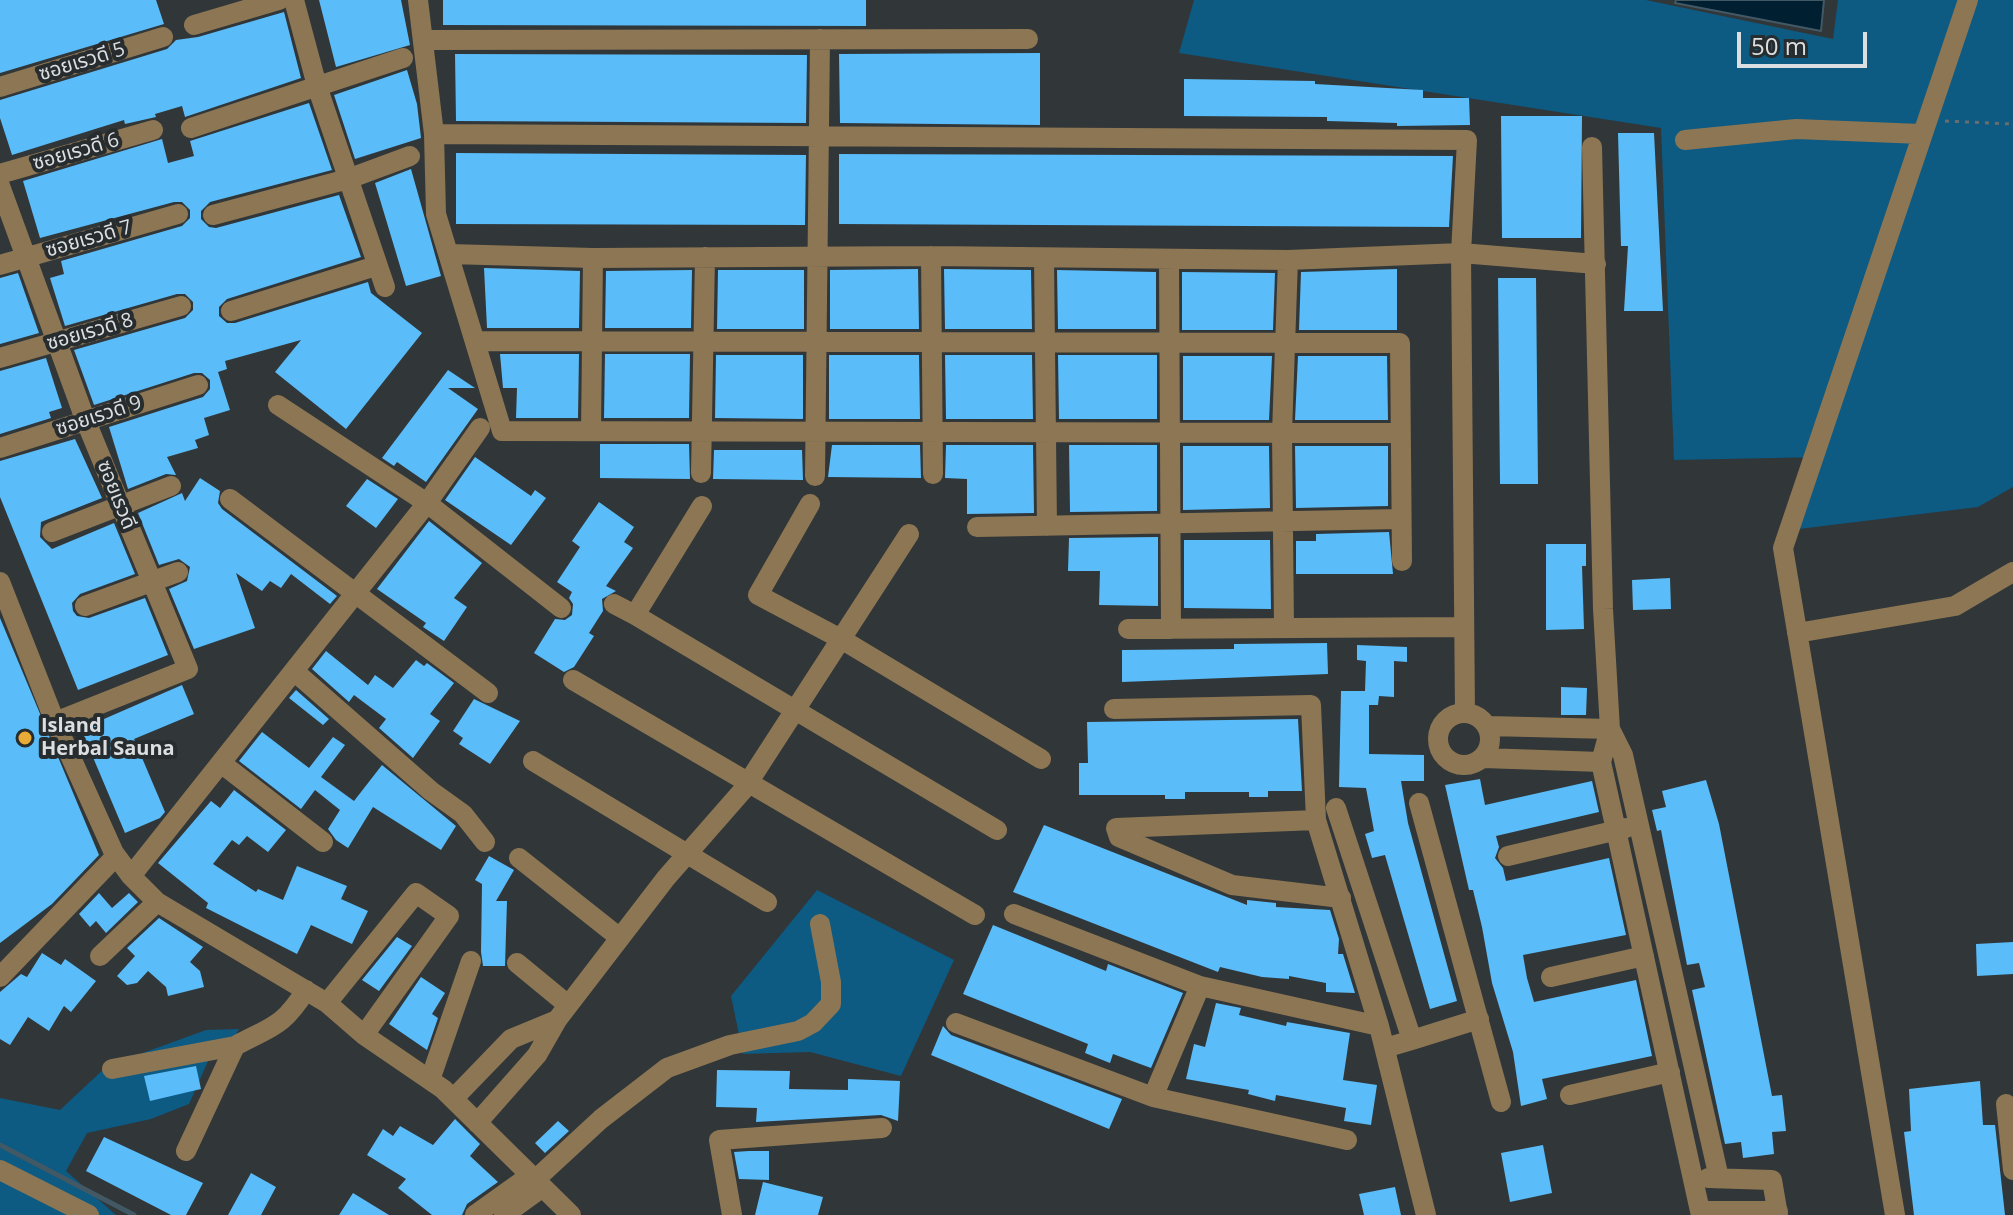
<!DOCTYPE html>
<html>
<head>
<meta charset="utf-8">
<style>
	body { margin:0 }
	#map { position:relative; width:2013px; height:1215px; overflow:hidden; background:#313639; font-family:"Open Sans",sans-serif }
	canvas { display:block }
	.scale { position:absolute; left:1737px; top:32px; width:130px; height:36px; box-sizing:border-box; border:4px solid #dcdfe1; border-top:0; padding-left:10px; font-size:24px; line-height:28px; white-space:nowrap; color:#dcdfe1; -webkit-text-stroke:6px #272c2f; paint-order:stroke }
</style>
</head>
<body>
<div id="map">
<canvas width="2013" height="1215"></canvas>
<div class="scale">50 m</div>
</div>
<script>
const ctx = document.querySelector('canvas').getContext('2d');
ctx.lineJoin = 'round';
function paint(path, color) {
  ctx.fillStyle = color;
  ctx.fill(path, 'evenodd');
}
function trace(path, color, width, dash) {
  ctx.strokeStyle = color;
  ctx.lineWidth = width;
  ctx.lineCap = dash ? 'butt' : 'round';
  ctx.setLineDash(dash || []);
  ctx.stroke(path);
}
function drawText(font, color, halo, rows, align = 'center') {
  ctx.font = font + ' "Open Sans","Noto Sans Thai",sans-serif';
  ctx.lineWidth = 8;
  ctx.setLineDash([]);
  ctx.textBaseline = 'middle';
  ctx.strokeStyle = halo;
  ctx.fillStyle = color;
  for (const [text, x, y, turn = 0] of rows) {
    ctx.save();
    ctx.translate(x, y);
    ctx.rotate((+turn || 0) * Math.PI / 180);
    ctx.textAlign = isNaN(turn) ? turn : align;
    if (halo) ctx.strokeText(text, 0, 0);
    ctx.fillText(text, 0, 0);
    ctx.restore();
  }
}
paint(new Path2D(`
	M1194,0H1646L1833,39L1838,0H2013V487L1978,507L1799,529L1824,457L1674,460L1661,128L1179,53Z
	M817,890L954,960L901,1076L810,1052L743,1054L731,996Z
	M239,1029L231,1044L209,1059L189,1104L151,1119L87,1133L66,1171L116,1215H0V1098L60,1110L107,1066L206,1030Z`), '#0d5a82');
const water = new Path2D(`
	M1676,0H1824L1821,31L1675,3Z`);
paint(water, '#001f30');
trace(water, '#425965', 2);
trace(new Path2D(`
	M0,1145L134,1215`), '#425965', 5);
paint(new Path2D(`
	M0,0H156L164,24L0,73Z
	M319,0H401L410,45L336,67Z
	M443,0H866V26L443,25Z
	M284,12L301,78L185,117L182,106L155,114L156,117L125,124L124,120L12,155L0,118V100L167,49L176,40L198,37Z
	M1040,53V125L840,123L839,54Z
	M455,54L807,55L806,123L456,121Z
	M407,70L417,104L421,138L355,159L334,95Z
	M1184,79L1315,81V84L1423,90V98H1469L1470,125L1397,126V123L1327,121V117L1184,116Z
	M309,103L332,170L210,202L201,211V219L209,227L216,228L339,195L361,257L227,299L219,307V316L227,323H235L368,282L371,293L422,333L346,429L275,372L301,340L225,361L227,369L218,372L230,410L204,418L209,435L195,440L198,448L167,457L176,475L166,474L128,489L109,427L203,397L210,389V380L202,373H194L94,405L74,350L185,318L193,310V302L185,294H177L65,326L50,278L64,274L61,261L182,226L190,218V210L182,202H174L40,238L23,181L162,139L168,163L194,156L190,141Z
	M1501,116H1582L1581,238H1502Z
	M1618,133H1654L1663,311H1624L1628,246H1621Z
	M456,153L806,155L805,225L456,224Z
	M839,154L1453,156L1449,227L839,224Z
	M411,169L441,276L406,286L375,183Z
	M484,268L580,271L579,328H487Z
	M918,269L919,329H830V270Z
	M944,269L1031,270L1032,329H945Z
	M1397,269V330H1299L1301,272Z
	M692,270L691,328H605L606,271Z
	M718,270H804V329H717Z
	M1057,270L1156,272V329H1058Z
	M1182,272L1275,273L1273,330H1182Z
	M18,273L39,333L0,344V278Z
	M1498,278H1536L1538,484H1500Z
	M500,354H579L578,418H516L517,388H503Z
	M605,354H690L689,418H604Z
	M716,355H803V419L715,418Z
	M829,355H919L920,419H829Z
	M945,355H1032L1033,419H946Z
	M1058,355H1157V419H1059Z
	M1183,356H1272L1269,420H1183Z
	M1298,356H1387L1388,420H1295Z
	M46,358L62,408L49,412L51,418L0,434V371Z
	M448,370L475,388H448L478,409L426,482L397,462L394,466L382,458Z
	M75,439L102,498L41,522L40,537L52,549L114,523L135,574L80,594L72,603L73,611L77,616L89,618L145,598L168,655L78,690L0,497V461Z
	M600,444H689L690,479L600,478Z
	M832,445H920L921,478L828,477Z
	M946,445H1033L1034,513L967,514V479L945,478Z
	M1069,445H1157V511L1070,512Z
	M1183,446H1269L1270,508L1183,510Z
	M1295,446H1388V506L1296,508Z
	M714,450H802L803,480L713,479Z
	M475,457L531,496L535,490L546,498L511,545L445,500Z
	M200,478L220,491L218,503L222,509L337,596L330,604L291,574L281,588L270,581L262,591L236,573L255,628L194,649L169,589L187,581L190,567L179,559L159,565L138,513L182,493L185,501Z
	M367,479L398,499L376,528L346,506Z
	M599,502L634,527L624,542L633,548L606,586L616,591L602,599L603,611L589,633L594,636L574,667L564,672L534,653L555,619L565,620L572,615L573,604L569,598L572,592L557,582L580,547L572,541Z
	M429,521L482,563L454,598L467,607L444,641L423,627L426,623L377,589Z
	M1389,532L1393,574H1296V541H1316V534Z
	M1158,537V606L1099,605L1100,571H1068L1069,538Z
	M1184,540H1270L1271,609L1184,608Z
	M1546,544H1586V566H1582L1584,629L1546,630Z
	M1670,578L1671,609L1633,610L1632,580Z
	M0,618L99,855L52,904L0,943Z
	M1327,643L1328,674L1122,682V650L1234,649V644Z
	M1357,645L1407,647V662L1394,661V697L1379,696L1378,705H1369V754L1424,755V781H1401L1408,823L1457,1001L1430,1009L1385,855L1372,858L1365,834L1374,831L1366,788L1339,787L1341,691H1365L1366,661L1357,660Z
	M326,651L368,685L375,675L393,688L416,660L424,666L427,663L454,683L430,714L440,721L413,758L379,728L386,719L354,695L349,702L312,669Z
	M182,685L194,714L134,739L165,812L160,818L125,833L81,729Z
	M1561,687L1587,688L1586,715H1561Z
	M296,690L329,719L323,725L289,698Z
	M474,699L520,721L490,764L459,744L463,738L453,731Z
	M1298,719L1302,791H1268V797H1249V792H1185V799H1165V795H1079V763H1088L1087,722Z
	M262,732L309,768L333,737L345,745L321,777L354,801L382,765L456,826L441,850L373,807L348,848L336,840L328,829L340,810L315,790L301,809L239,761Z
	M1480,779L1485,805L1592,781L1599,812L1496,836L1499,847L1495,858L1503,868L1506,881L1609,858L1626,935L1523,955L1527,978L1534,1002L1636,980L1652,1056L1542,1079L1547,1099L1521,1106L1513,1052L1492,983L1482,927L1473,890H1469L1445,785Z
	M1706,780L1719,824L1772,1096L1782,1095L1786,1131L1772,1132L1774,1154L1743,1158L1741,1142L1725,1144L1692,990L1705,987L1699,963L1687,965L1661,830L1657,831L1652,810L1666,807L1662,791Z
	M234,790L286,830L268,852L247,836L239,845L232,840L213,864L256,892L258,889L283,900L297,866L347,886L341,899L368,911L352,944L311,925L297,954L206,908L208,903L158,863L211,801L220,808Z
	M1044,825L1247,905V900L1276,903V907L1330,910L1339,939L1338,954H1343L1355,993L1326,992V983L1289,976V979L1262,977L1220,967L1218,972L1013,892Z
	M489,856L514,870L496,901H507L505,966H483L481,952L482,884L475,880Z
	M99,893L112,908L129,893L138,902L106,933L96,921L90,927L79,914Z
	M159,918L203,947L190,962L200,971L204,987L168,996L166,987L148,971L137,983L127,985L117,976L135,956L127,948Z
	M993,925L1106,971L1108,964L1183,993L1151,1068L1113,1054L1110,1063L1085,1053L1088,1044L963,994Z
	M397,937L412,946L379,991L362,980Z
	M2013,942V974L1977,976L1976,944Z
	M42,953L61,965L65,959L96,981L71,1012L64,1006L49,1031L28,1017L10,1045L0,1039V992L21,974L27,977Z
	M421,977L445,993L432,1014L438,1018L427,1050L389,1024Z
	M1216,1003L1241,1008L1239,1015L1286,1026L1287,1022L1350,1033L1343,1080L1377,1085L1371,1125L1344,1121L1346,1108L1276,1095L1275,1101L1248,1094L1249,1090L1186,1079L1194,1044L1205,1047Z
	M943,1026L951,1035L1122,1099L1109,1129L931,1055Z
	M196,1066L201,1089L150,1101L144,1076Z
	M717,1070L790,1071L789,1089L848,1090V1079L900,1081L898,1121L881,1115L756,1122L757,1108L716,1107Z
	M1980,1081L1983,1125H1995L2005,1215H1914L1904,1132L1911,1131L1909,1089Z
	M455,1119L480,1144L470,1156L498,1182L467,1204L462,1215H432L398,1188L406,1179L367,1155L383,1129L393,1136L400,1126L433,1145Z
	M558,1121L569,1131L545,1153L535,1143Z
	M104,1137L203,1183L186,1215H171L86,1171Z
	M1543,1145L1552,1193L1510,1202L1501,1153Z
	M749,1151H769V1180L739,1179L734,1152Z
	M251,1173L276,1187L261,1215H228Z
	M763,1182L823,1197L818,1215H755Z
	M1395,1187L1401,1215H1364L1359,1194Z
	M353,1193L389,1215H339Z`), '#5abcf8');
trace(new Path2D(`
	M1945,121L2013,124`), '#686d6f', 3, [4, 6]);
trace(new Path2D(`
	M294,0L317,86L385,287
	M418,0L434,134L436,214L502,431L1400,433
	M194,25L279,0
	M424,40L1028,39
	M0,87L163,37
	M191,128L403,58
	M434,134L1467,140L1461,253L1465,713
	M1685,140L1796,129L1921,134
	M1592,147L1603,609L1610,729L1601,762L1700,1211H1778
	M0,174L153,130
	M0,186L85,419L188,669L55,722
	M213,215L348,179L410,156
	M449,254L593,258L931,256L1288,260L1461,253L1596,264
	M931,256L933,474
	M1044,258L1047,526
	M1169,260L1171,629
	M0,265L178,214
	M231,311L376,266
	M475,341L1400,343L1402,561
	M0,358L181,306
	M278,405L427,503L561,608
	M591,431L593,258
	M0,448L198,385
	M701,473L705,257
	M815,476L820,39
	M230,499L488,693
	M810,504L758,595L841,639L1041,759
	M702,506L635,615L997,830
	M977,527L1401,519
	M52,532L171,486
	M0,582L55,722L114,853L131,876L157,902L327,1003L364,1035L443,1089L571,1215
	M614,604L635,615
	M85,606L178,572
	M1284,628L1282,433L1288,260
	M1128,629L1464,627
	M1797,633L1955,606L2013,572
	M294,671L431,791L463,814L485,842
	M573,680L975,915
	M1114,709L1311,705L1316,820L1379,1026L1426,1215
	M1438 739a26 26 0 1 1 52 0a26 26 0 1 1-52 0Z
	M1488,726L1610,729L1623,755L1719,1178
	M1483,758L1601,762
	M533,761L767,902
	M221,763L323,842
	M1419,803L1501,1102
	M1336,808L1412,1040L1385,1048
	M1316,820L1116,828L1119,837L1232,885L1341,898
	M1508,856L1626,828
	M519,858L620,938
	M131,876L427,503L480,428
	M1014,914L1200,986L1379,1026
	M100,956L157,902
	M517,963L568,1005
	M0,977L116,856
	M1551,977L1644,956
	M327,1003L416,893L449,916L364,1035
	M557,1020L666,878L744,789L909,534
	M956,1023L1153,1097L1200,986
	M1412,1040L1479,1019
	M112,1069L235,1046
	M430,1080L471,961
	M1570,1095L1670,1072
	M1153,1097L1347,1140
	M453,1099L511,1039L557,1020L537,1055L477,1123
	M2006,1104L2013,1170
	M186,1151L235,1046C272,1026 282,1028 306,990
	M0,1170L89,1215
	M1708,1178L1772,1180L1778,1215
	M536,1179L601,1119L667,1068L730,1045L798,1031L813,1023L831,1004V982L820,924
	M475,1215L531,1175
	M504,1215L543,1187
	M732,1215L719,1140L882,1128
	M1895,1215L1783,548L1968,0`), '#8c7653', 20);
for (const [x, y, r, color] of [
	[25,738,8,"#e9ab38"]
]) {
  const dot = new Path2D();
  dot.arc(x, y, r, 0, 2 * Math.PI);
  ctx.fillStyle = color;
  ctx.fill(dot);
  trace(dot, '#272c2f', 3);
}
drawText('20px', '#dcdfe1', '#272c2f', [
	["ซอยเรวดี 5",82,62,-17],
	["ซอยเรวดี 6",76,152,-16],
	["ซอยเรวดี 7",89,239,-16],
	["ซอยเรวดี 8",90,332,-16],
	["ซอยเรวดี 9",99,416,-18],
	["ซอยเรวดี",116,495,68]
]);
drawText('bold 20px', '#dcdfe1', '#272c2f', [
	["Island",41,726],
	["Herbal Sauna",41,749]
], 'left');
</script>
</body>
</html>
